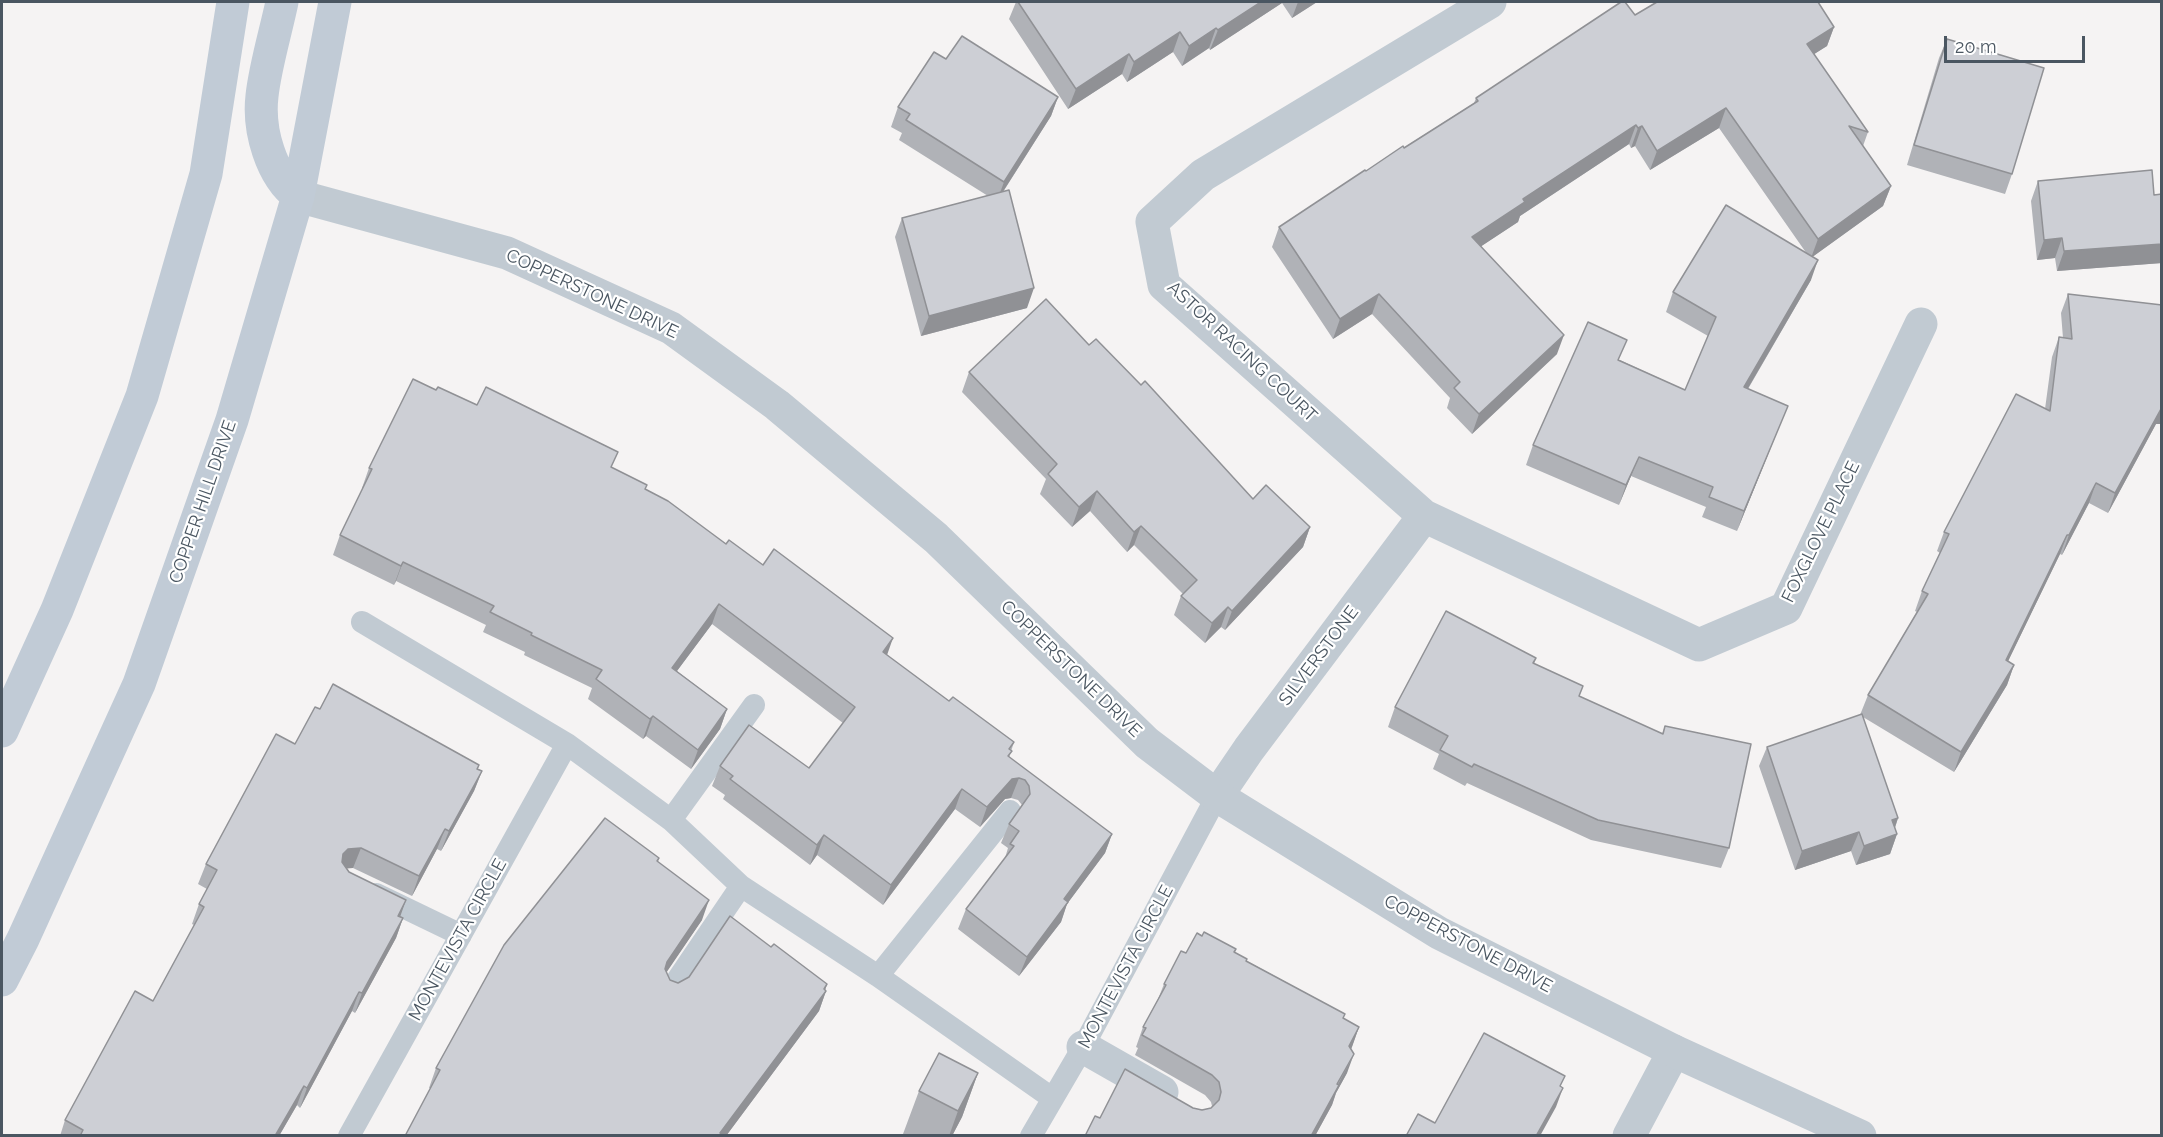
<!DOCTYPE html>
<html>
<head>
<meta charset="utf-8">
<style>
	body { margin:0 }
	#map { position:relative; width:2163px; height:1137px; overflow:hidden; background:#f5f3f3; font-family:Raleway,sans-serif }
	canvas { display:block }
	.frame { position:absolute; inset:0; border:3px solid #4a5661; pointer-events:none }
	.scale { position:absolute; left:1944px; top:36px; width:141px; height:27px; box-sizing:border-box; border:3px solid #4a5661; border-top:0; padding-left:8px; font-size:18px; line-height:21px; white-space:nowrap; color:#4a5661; -webkit-text-stroke:4px #fff; paint-order:stroke }
</style>
</head>
<body>
<div id="map">
<canvas width="2163" height="1137"></canvas>
<div class="frame"></div>
<div class="scale">20 m</div>
</div>
<script>
const ctx = document.querySelector('canvas').getContext('2d');
ctx.lineJoin = 'round';
function trace(path, color, width, dash) {
  ctx.strokeStyle = color;
  ctx.lineWidth = width;
  ctx.lineCap = dash ? 'butt' : 'round';
  ctx.setLineDash(dash || []);
  ctx.stroke(path);
}
function paint(path, color) {
  ctx.fillStyle = color;
  ctx.fill(path, 'evenodd');
}
function drawText(font, color, halo, rows, align = 'center') {
  ctx.font = font + ' Raleway,sans-serif';
  ctx.lineWidth = 4.5;
  ctx.setLineDash([]);
  ctx.textBaseline = 'middle';
  ctx.strokeStyle = halo;
  ctx.fillStyle = color;
  for (const [text, x, y, turn = 0] of rows) {
    ctx.save();
    ctx.translate(x, y);
    ctx.rotate((+turn || 0) * Math.PI / 180);
    ctx.textAlign = isNaN(turn) ? turn : align;
    if (halo) ctx.strokeText(text, 0, 0);
    ctx.fillText(text, 0, 0);
    ctx.restore();
  }
}
trace(new Path2D(`
	M362,622L567,744L671,820L741,886L878,976L1052,1098
	M671,820L754,705
	M376,894L461,935
	M878,976L1010,811
	M671,989L741,886
	M349,1136L567,744
	M1031,1136L1083,1047L1217,796`), '#c1cad2', 22);
trace(new Path2D(`
	M1490,2L1203,175L1152,222L1164,285L1424,516L1699,645L1786,608L1921,324
	M1217,796L1249,749L1424,516
	M1083,1047L1162,1092
	M1629,1136L1674,1051`), '#c1cad2', 33);
trace(new Path2D(`
	M298,196L507,253L671,328L777,405L936,538L1147,743L1217,796L1439,933L1674,1051L1860,1136`), '#c1cad2', 33);
trace(new Path2D(`
	M282,2C276,31 265,67 262,96C258,130 271,176 298,196
	M2,731L57,610L142,396L206,174L233,2
	M2,980L23,939L139,684L232,420L298,196L335,2`), '#c1cbd6', 33);
paint(new Path2D(`
	M1016,2H1317L1292,18L1282,3L1210,50L1209,48L1182,66L1173,52L1127,82L1122,74L1068,109L1009,19Z
	M1635,15L1834,27L1827,46L1814,54L1868,132L1863,146L1891,186L1883,206L1812,257L1811,280L1748,389L1780,425L1737,531L1702,517L1706,507L1631,476L1619,505L1526,465L1533,445L1620,360L1685,390L1708,336L1666,312L1673,292L1807,254L1719,128L1650,170L1635,146L1631,148L1629,144L1520,216L1518,222L1481,246L1557,354L1472,434L1447,408L1450,398L1372,314L1333,339L1272,247L1279,227L1474,103L1476,98Z
	M1947,39L2012,174L2005,194L1907,165L1939,58Z
	M946,59L1058,97L1051,116L1003,192L1027,308L921,336L895,237L902,218L988,196L899,140L902,133L891,127L898,107Z
	M2038,181L2154,195L2162,194V263L2057,271L2055,258L2037,260L2031,201Z
	M2068,294L2162,305V424H2156L2108,513L2089,503L2062,555L2060,554L2008,661L2014,665L2007,685L1954,772L1863,717L1898,818L1895,828L1897,834L1890,854L1856,865L1851,851L1795,870L1759,766L1767,747L1860,715L1868,695L1917,612L1915,611L1922,591L1940,553L1937,551L1944,532L2045,409L2052,357L2059,337L2063,338L2061,313Z
	M1089,345L1141,385L1253,499L1310,527L1303,547L1225,630L1221,627L1205,643L1174,615L1181,596L1183,594L1134,545L1127,552L1090,511L1072,527L1040,494L1046,479L962,392L969,372Z
	M436,390L477,405L612,468L646,489L887,655L949,701L1014,742L1009,758L1112,834L1105,853L1067,904L1061,922L1019,976L958,929L966,909L1005,858L1008,848L1001,843L1009,824L1022,805L1018,800L1011,798L1005,799L980,827L955,809L883,905L817,855L810,865L723,799L725,795L712,786L720,766L809,768L843,723L712,624L677,671L727,709L720,729L691,769L646,736L643,739L588,699L592,688L524,655L525,652L483,632L486,625L396,581L394,585L333,555L340,535L363,488H362L369,468Z
	M1536,658L1534,664L1583,686L1579,696L1662,734L1665,726L1729,848L1721,868L1591,840L1467,783L1465,786L1433,769L1439,754L1388,727L1395,707Z
	M320,709L479,765L478,769L482,771L474,791L441,851L437,849L412,896L353,868H346L349,872L403,918L396,938L355,1013L352,1011L300,1108L297,1105L279,1136H60L65,1120L153,1001L194,925L192,924L199,904L207,889L198,884L206,864Z
	M659,858L658,862L702,920L666,972L670,980L678,983L826,991L819,1011L726,1136L429,1088L436,1068Z
	M1202,936L1236,949L1235,952L1247,961L1345,1014L1343,1018L1359,1027L1351,1049L1347,1073L1336,1093L1332,1105L1315,1136H1085L1100,1118L1193,1108L1202,1110L1211,1108L1212,1106L1211,1102L1205,1095L1135,1055L1138,1048L1136,1047L1143,1027L1158,999L1164,984L1186,953Z
	M978,1073L962,1117L952,1136H906L903,1134L919,1091Z`), '#b0b2b7');
paint(new Path2D(`
	M1261,2H1282V3L1210,50L1218,30Z
	M1298,2H1317L1292,18Z
	M1834,27L1827,46L1800,63L1807,44Z
	M1216,28L1209,48L1182,66L1189,46Z
	M1180,32L1173,52L1127,82L1134,62Z
	M1129,54L1122,74L1068,109L1076,89Z
	M1058,97L1051,116L997,201L1004,182Z
	M1726,108L1719,128L1650,170L1657,151Z
	M1636,125L1629,144L1520,216L1518,222L1465,257L1472,237L1523,199Z
	M1642,126L1635,146L1631,148L1638,128Z
	M1891,186L1883,206L1811,258L1818,239Z
	M2062,238L2055,258L2037,260L2044,240Z
	M2162,244V263L2057,271L2064,251Z
	M1818,260L1811,280L1737,407L1744,387Z
	M1034,288L1027,308L921,336L929,316Z
	M1379,294L1372,314L1333,339L1340,319Z
	M1564,335L1557,354L1472,434L1479,414Z
	M1788,406L1780,425L1737,531L1744,511Z
	M2162,407V424H2156L2108,513L2115,493Z
	M1639,457L1631,476L1619,505L1626,485Z
	M2096,483L2089,503L2062,555L2069,535Z
	M1097,491L1090,511L1072,527L1079,507Z
	M1141,526L1134,545L1127,552L1134,532Z
	M1310,527L1303,547L1225,630L1232,611Z
	M2067,535L2060,554L1999,680L2006,660Z
	M403,562L396,581L394,585L401,566Z
	M719,604L712,624L665,687L672,668Z
	M1228,607L1221,627L1205,643L1212,623Z
	M893,638L886,658L883,652Z
	M2014,665L2007,685L1954,772L1961,752Z
	M727,709L720,729L691,769L698,750Z
	M653,716L646,736L643,739L650,719Z
	M482,771L474,791L441,851L449,831Z
	M1019,778L1011,798L1005,799L980,827L987,807L1012,779Z
	M962,789L955,809L883,905L891,885Z
	M1898,818L1892,836L1897,834L1890,854L1856,865L1864,846L1892,820Z
	M445,829L437,849L412,896L419,876Z
	M1859,832L1851,851L1795,870L1802,851Z
	M1112,834L1105,853L1067,904L1061,922L1019,976L1027,957L1064,899Z
	M824,835L817,855L810,865L817,845Z
	M361,848L353,868L341,869L343,854L348,849Z
	M406,900L399,920L398,916Z
	M709,900L702,920L660,982L667,962Z
	M403,918L396,938L355,1013L362,993Z
	M827,984L824,994L826,991L819,1011L726,1136L720,1133Z
	M359,992L352,1011L300,1108L307,1088Z
	M1359,1027L1352,1047L1342,1066L1349,1046Z
	M1354,1054L1347,1073L1336,1093L1332,1105L1315,1136H1311Z
	M978,1073L962,1117L952,1136H949L958,1111Z
	M304,1086L297,1105L279,1136H275Z
	M1563,1088L1556,1107L1540,1136H1536Z`), '#909195');
const building = new Path2D(`
	M1018,2H1261L1218,30L1216,28L1189,46L1180,32L1134,62L1129,54L1076,89Z
	M1621,2H1625L1635,15L1657,2H1818L1834,27L1807,44L1868,132L1849,126L1891,186L1818,239L1726,108L1657,151L1642,126L1638,128L1636,125L1523,199L1525,202L1472,237L1564,335L1479,414L1454,388L1460,382L1379,294L1340,319L1279,227L1365,170L1366,171L1403,146L1404,148L1478,101L1476,98Z
	M962,36L1058,97L1004,182L906,120L910,114L898,107L934,52L946,59Z
	M1947,39L2044,68L2012,174L1914,145Z
	M2152,170L2154,195L2162,194V244L2064,251L2062,238L2044,240L2038,181Z
	M1009,190L1034,288L929,316L902,218Z
	M1726,205L1818,260L1744,387L1788,406L1744,511L1709,497L1713,487L1639,457L1626,485L1533,445L1588,322L1627,340L1618,360L1685,390L1716,317L1673,292Z
	M2068,294L2162,305V407L2115,493L2096,483L2069,535H2067L2006,660L2014,665L1961,752L1868,695L1928,594L1922,591L1949,534L1944,532L2016,394L2050,411L2059,337L2072,339Z
	M1046,299L1089,345L1096,339L1141,385L1145,381L1253,499L1266,485L1310,527L1232,611L1228,607L1212,623L1181,596L1197,580L1141,526L1134,532L1097,491L1079,507L1048,474L1057,464L969,372Z
	M413,379L436,390L438,387L477,405L486,387L618,452L611,467L647,485L645,489L668,501L726,544L729,540L763,565L774,549L893,638L883,652L949,701L953,697L1014,742L1009,749L1012,751L1008,756L1112,834L1064,899L1068,902L1027,957L966,909L1014,846L1010,844L1019,831L1009,824L1030,794L1029,786L1025,780L1019,778L1012,779L987,807L962,789L891,885L824,835L817,845L730,779L733,776L720,766L749,725L809,768L855,707L719,604L672,668L727,709L698,750L653,716L650,719L596,679L602,670L531,635L532,633L490,612L494,606L403,562L401,566L340,535L372,469L369,468Z
	M1446,611L1536,658L1533,663L1583,686L1579,696L1663,734L1665,726L1751,744L1729,848L1598,820L1474,764L1472,767L1440,750L1448,736L1395,707Z
	M333,684L479,765L477,769L482,771L449,831L445,829L419,876L361,848L348,849L343,854L342,862L349,872L406,900L398,916L403,918L362,993L359,992L307,1088L304,1086L275,1136H80L83,1130L65,1120L135,991L153,1001L204,907L199,904L217,870L206,864L276,734L295,744L315,707L320,709Z
	M1862,714L1898,818L1892,820L1897,834L1864,846L1859,832L1802,851L1767,747Z
	M605,818L659,858L657,861L709,900L667,962L665,969L670,980L678,983L689,977L730,916L771,947L774,944L827,984L824,989L826,991L720,1133L726,1136H405L440,1070L436,1068L504,945Z
	M1204,932L1236,949L1234,952L1247,959L1246,961L1345,1014L1343,1018L1359,1027L1349,1046L1354,1054L1337,1084L1339,1085L1311,1136H1085L1095,1116L1100,1118L1125,1069L1193,1108L1202,1110L1211,1108L1219,1100L1221,1092L1219,1082L1212,1075L1142,1035L1146,1028L1143,1027L1166,985L1164,984L1181,951L1186,953L1197,933L1202,936Z
	M1484,1033L1565,1076L1560,1086L1563,1088L1536,1136H1406L1418,1114L1435,1123Z
	M939,1053L978,1073L958,1111L919,1091Z`);
paint(building, '#cdcfd5');
trace(building, '#909195', 1.5);
drawText('18px', '#4a5661', '#fff', [
	["COPPERSTONE DRIVE",592,294,25],
	["ASTOR RACING COURT",1242,352,43],
	["COPPER HILL DRIVE",203,502,-71],
	["FOXGLOVE PLACE",1821,532,-64],
	["SILVERSTONE",1319,656,-53],
	["COPPERSTONE DRIVE",1071,669,44],
	["MONTEVISTA CIRCLE",458,940,-61],
	["COPPERSTONE DRIVE",1468,944,28],
	["MONTEVISTA CIRCLE",1126,967,-62]
]);
</script>
</body>
</html>
